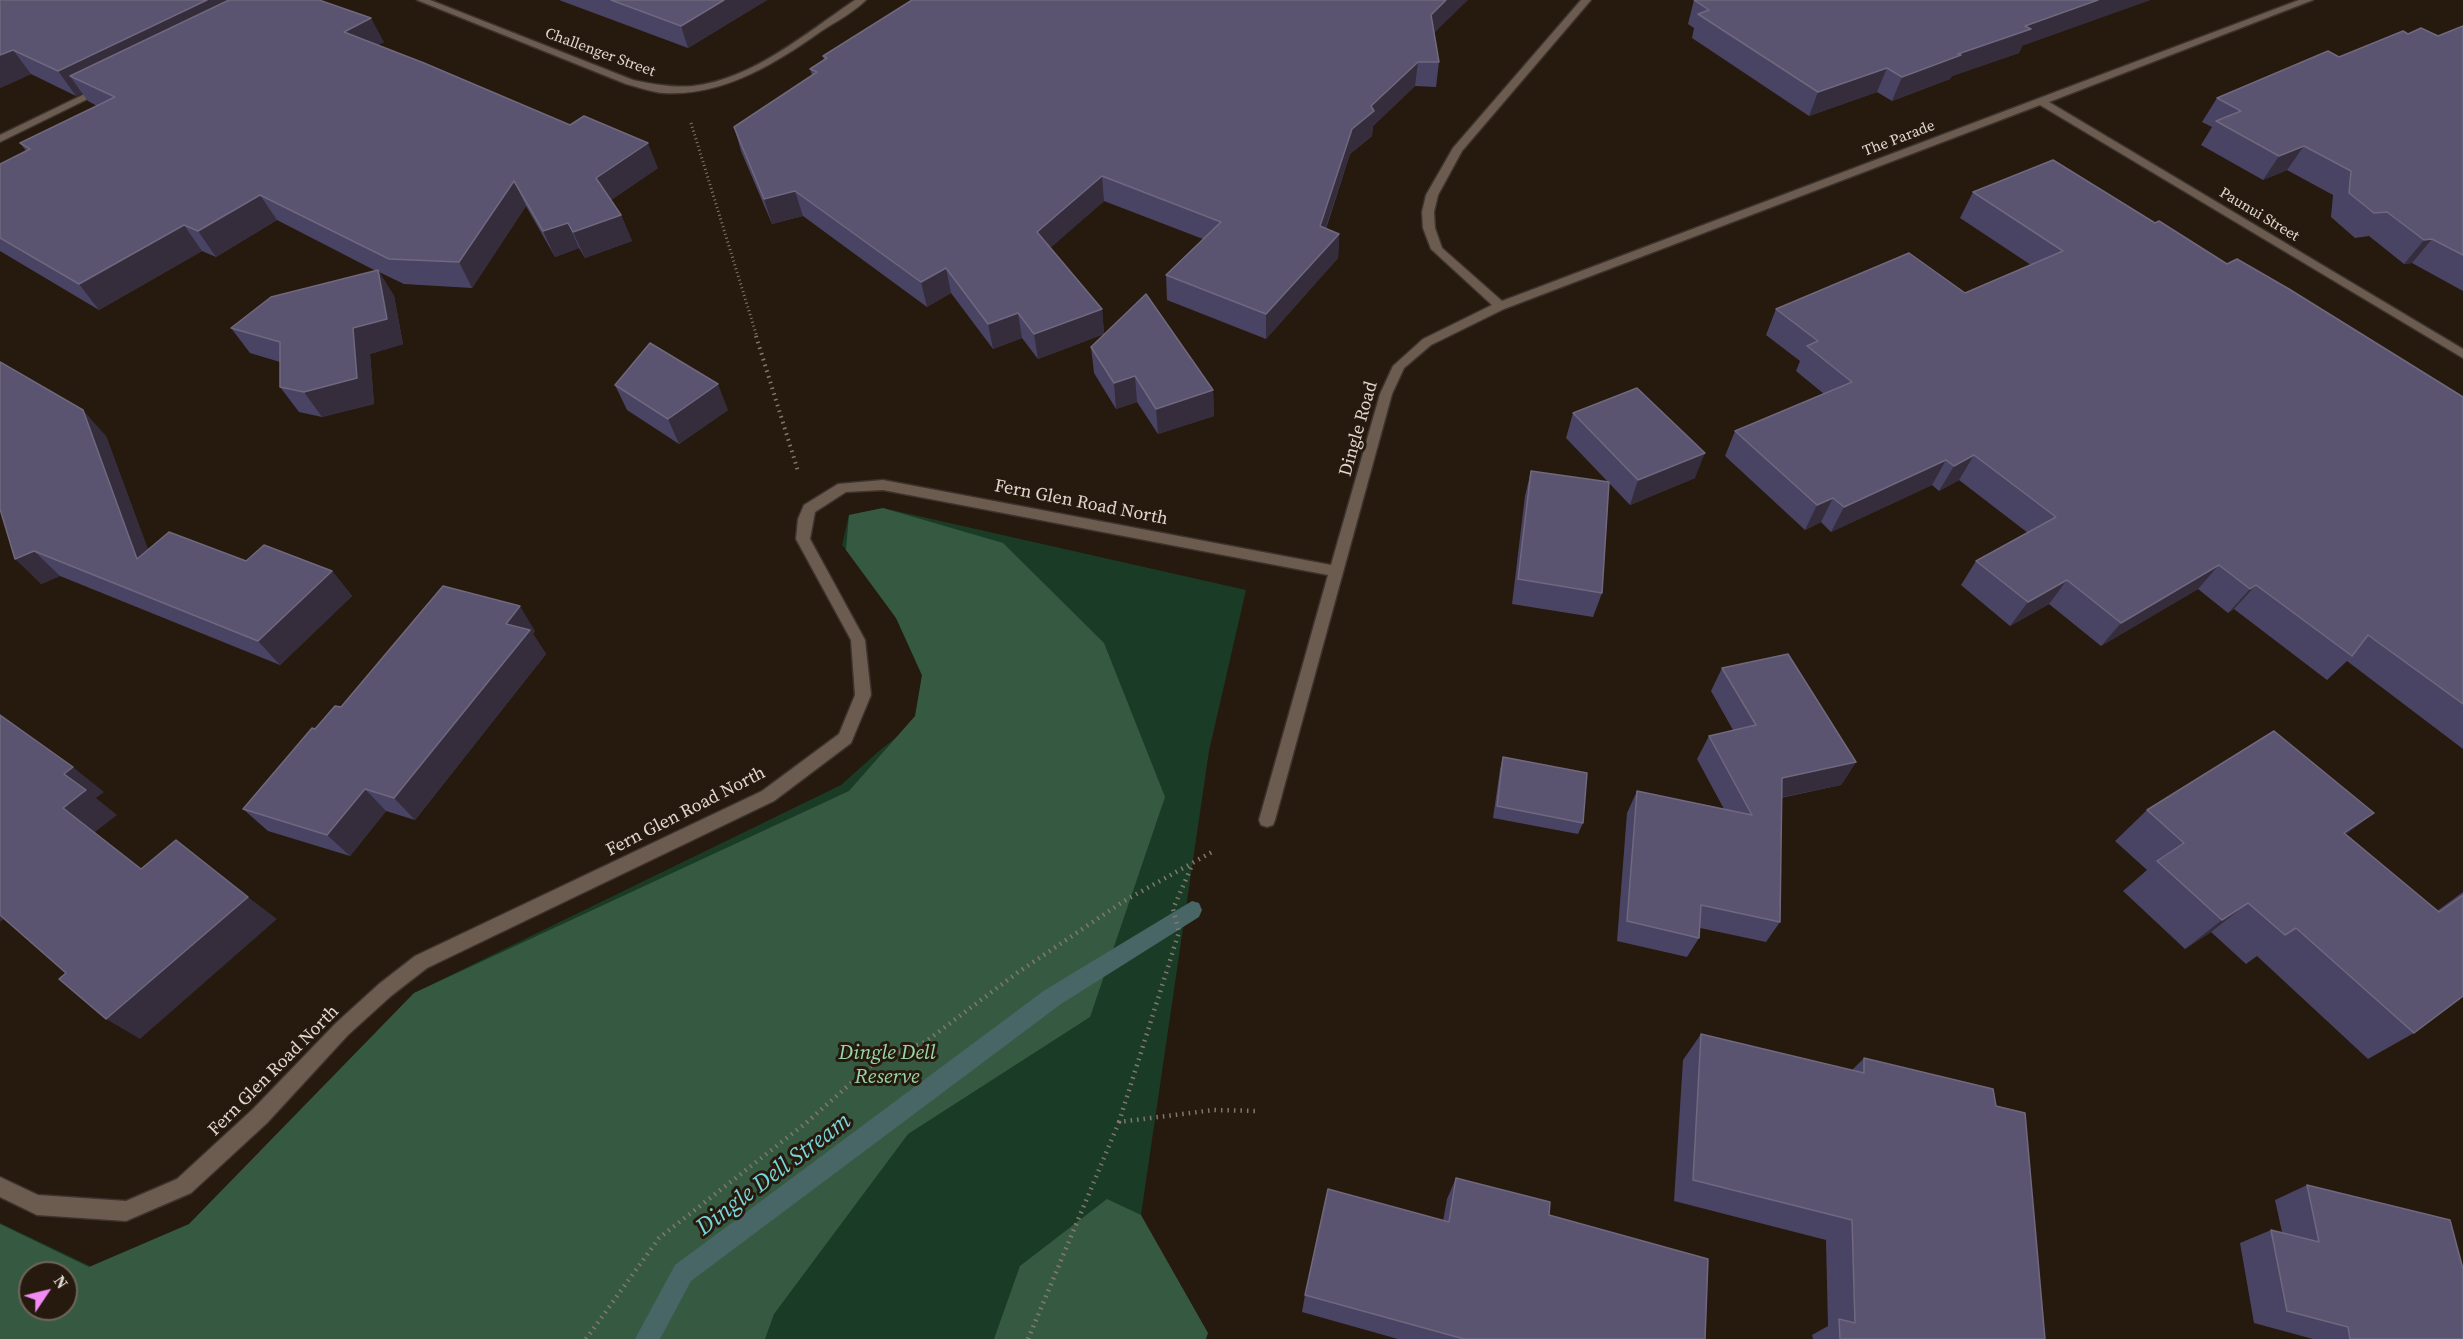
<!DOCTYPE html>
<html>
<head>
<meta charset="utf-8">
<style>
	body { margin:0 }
	#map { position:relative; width:2463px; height:1339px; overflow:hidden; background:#26190d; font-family:"Source Serif 4",serif }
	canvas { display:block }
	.north { position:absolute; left:18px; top:1261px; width:60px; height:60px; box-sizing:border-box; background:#26190d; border:2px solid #70655b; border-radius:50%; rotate:55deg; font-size:16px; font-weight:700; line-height:24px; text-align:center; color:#e0d7cf }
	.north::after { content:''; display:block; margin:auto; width:21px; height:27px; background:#f08bf5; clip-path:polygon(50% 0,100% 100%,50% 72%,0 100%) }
</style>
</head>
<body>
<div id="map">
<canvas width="2463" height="1339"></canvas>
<div class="north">N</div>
</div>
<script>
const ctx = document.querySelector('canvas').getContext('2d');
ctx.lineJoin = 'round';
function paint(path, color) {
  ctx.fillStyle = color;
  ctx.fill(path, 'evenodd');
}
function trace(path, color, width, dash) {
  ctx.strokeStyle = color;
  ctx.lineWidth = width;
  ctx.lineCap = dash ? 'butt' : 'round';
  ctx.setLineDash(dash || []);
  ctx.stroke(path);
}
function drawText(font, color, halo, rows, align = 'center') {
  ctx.font = font + ' "Source Serif 4",serif';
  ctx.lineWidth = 6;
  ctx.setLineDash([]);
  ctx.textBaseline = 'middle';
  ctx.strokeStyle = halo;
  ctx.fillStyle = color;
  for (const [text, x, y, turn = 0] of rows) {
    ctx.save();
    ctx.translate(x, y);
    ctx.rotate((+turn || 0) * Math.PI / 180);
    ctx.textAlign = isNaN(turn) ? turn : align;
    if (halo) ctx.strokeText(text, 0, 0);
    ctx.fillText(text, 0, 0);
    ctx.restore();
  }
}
paint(new Path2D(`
	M883,508L1246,590L1209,751L1141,1215L1102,1339H0V1223L132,1286L414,993L841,785L879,751L918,720L922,676L894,612L842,545L849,515ZM30,1273H66V1309H30Z`), '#1a3c26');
paint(new Path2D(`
	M883,508L1003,543L1104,643L1165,797L1090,1017L908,1134L774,1314L765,1339H0V1224L89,1267L189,1224L414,993L849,791L915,716L922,675L896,618L846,550L849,515ZM30,1273H66V1309H30Z
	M1107,1199L1141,1215L1208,1333L1206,1339H994L1020,1266Z`), '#365a41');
paint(new Path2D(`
	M1192,901L1199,903L1202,910L1199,917L1061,1004L691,1281L660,1339H635L675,1265L1045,990Z`), '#486666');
const minor = new Path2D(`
	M417,0H430L633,80C653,84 672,88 693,86C753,79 806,33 855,0H866C853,13 835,22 820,32C775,64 721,97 663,93C651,92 638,87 626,84Z
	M1581,0H1591L1462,151L1438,195L1434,212L1435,228L1442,248L1502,301L2299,0H2313L2049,102L2463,349V358L2040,105L1504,309L1431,345L1404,368L1392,394L1275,820L1273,825L1267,827L1261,825L1259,820L1328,575L883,490L846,492L815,512L810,539L865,640L871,695L851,743L774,801L427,968L391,996L348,1035L267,1123L191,1193L126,1221L37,1215L0,1197V1177L38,1195L126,1201L177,1179L253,1109L336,1023L379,984L415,956L762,791L839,734L855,695L851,640L796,539L798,519L804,505L838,484L883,480L1331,565L1380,394L1393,366L1423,339L1492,305L1431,249L1423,228L1422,212L1426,195L1453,148Z`);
const tertiary = new Path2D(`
	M99,87L108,89L0,142V135Z`);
trace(minor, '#3c322e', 3);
trace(tertiary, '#3c322e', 3);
trace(new Path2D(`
	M691,123L757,337`), '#83786e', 3, [1, 3]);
trace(new Path2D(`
	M756,336L798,471`), '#83786e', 4, [1.5, 4.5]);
trace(new Path2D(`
	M1119,1122L1179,932L1173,909L1193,863
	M586,1339L659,1238L806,1123L876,1061L925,1042L1017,973L1124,901L1212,852
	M1028,1339L1119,1122L1214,1110L1259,1111`), '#83786e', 4.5, [1.5, 5]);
paint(minor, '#6c5c4f');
paint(tertiary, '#6c5c4f');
paint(new Path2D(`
	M0,0L384,42L378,45L658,168L611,200L621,215L632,241L585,258L579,248L555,257L526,206L472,288L404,284L379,272L394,296L403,344L370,354L374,404L322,417L299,412L280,387V362L250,353L231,328L376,271L277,220L216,257L202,251L99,310L0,251V164L26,151L20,143L97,106L88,101L82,93L76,96L31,74L0,88Z
	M559,0H767L688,48Z
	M1694,0L2022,46L2019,53L1952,76L1950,79L1892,101L1877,92L1809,116L1692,38L1694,28L1688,24Z
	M2463,26V291L2412,263L2404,264L2369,236L2355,238L2331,217L2333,195L2287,170L2263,180L2201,145L2212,127L2202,122L2217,98L2408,34L2438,36Z
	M1434,33L1439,62L1436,87L1415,86L1373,126L1372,136L1350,154L1326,229L1339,234L1338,258L1266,339L1167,300L1166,275L1203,239L1104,201L1050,248L1102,309L1104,334L1038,359L1022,338L993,349L951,293L927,307L803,216L772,224L741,151L734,127L812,75L810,69L824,60L823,56Z
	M1973,192L2155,223L2463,397V749L2347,661L2327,680L2234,609L2228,613L2198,589L2101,646L2049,604L2010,626L1961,585L1976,561L2028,533L1959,480L1939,491L1932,485L1831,532L1821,522L1805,530L1725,456L1735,431L1824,394L1796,371L1800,361L1766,335L1776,309L1965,293L2031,265L1960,218Z
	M1091,347L1213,390L1214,416L1158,434L1137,402L1116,409L1094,373Z
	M615,385L728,410L679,444L627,410Z
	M1573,413L1695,478L1630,505L1609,483L1602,593L1593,617L1512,604L1525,496L1531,471L1608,482L1566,438Z
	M106,436L148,550L332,571L352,596L280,665L60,576L41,584L0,509Z
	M535,631L533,634L546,654L415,820L386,811L350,856L268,831L243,809L315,729L341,707Z
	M1722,668L1856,762L1841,785L1781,798L1780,922L1766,942L1700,928L1699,938L1687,957L1617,941L1627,813L1637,791L1724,809L1697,759L1709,736L1733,730L1711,691Z
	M1503,757L1583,823L1578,834L1493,818L1500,769Z
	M2147,810L2374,813L2346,834L2437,911L2463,892V996L2414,1033L2368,1059L2257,956L2246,964L2211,932L2185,949L2123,891L2147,870L2115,841Z
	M1701,1034L1852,1070L1864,1058L1996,1106L2045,1339H1813L1812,1335L1828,1326L1826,1240L1674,1201L1683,1060Z
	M1456,1178L1549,1215L1705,1339H1398L1302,1312L1305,1295L1443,1221L1447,1199Z
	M2307,1185L2463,1339H2313L2254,1323L2240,1243L2271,1230L2282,1232L2275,1200Z`), '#4a4464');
paint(new Path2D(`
	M207,0H266L70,76L82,93L76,96L58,71Z
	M724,0H767L688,48L681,26Z
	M1446,0H1468L1428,39L1431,15Z
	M2098,0H2151L2022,46L2019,53L1952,76L1950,79L1892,101L1902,77L2025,26Z
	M371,18L384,42L357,57L344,32Z
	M13,50L31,74L0,88V55Z
	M1418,62L1415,86L1373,126L1372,136L1350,154L1318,251L1320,226L1352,129L1371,106Z
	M1887,68L1877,92L1809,116L1818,92Z
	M648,143L658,168L607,203L596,178Z
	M2304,146L2287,170L2263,180L2279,156Z
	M1102,176L1104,201L1040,257L1037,232Z
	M514,181L526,206L472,288L459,262Z
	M795,191L803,216L772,224L764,199Z
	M260,195L277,220L216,257L198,231Z
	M621,215L632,241L585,258L573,232Z
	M568,223L579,248L555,257L543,231Z
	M184,225L202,251L99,310L79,284Z
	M1339,234L1338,258L1266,339V314Z
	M2432,239L2412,263L2404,264L2424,240Z
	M946,268L951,293L927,307L921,282Z
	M378,270L394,296L403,344L370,354L374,404L322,417L304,392L353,328Z
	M1102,309L1104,334L1038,359L1034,334Z
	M1018,313L1022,338L993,349L988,324Z
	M1135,376L1137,402L1116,409L1114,383Z
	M718,384L728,410L679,444L668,419Z
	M1213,390L1214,416L1158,434L1156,409Z
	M83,410L106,436L161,584L137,559Z
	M1705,453L1695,478L1630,505L1638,480Z
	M1974,455L1959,480L1939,491L1954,466Z
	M1946,460L1932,485L1831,532L1844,507Z
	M1833,498L1821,522L1805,530L1817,505Z
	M34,551L60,576L41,584L15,559Z
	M2219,565L2198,589L2101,646L2121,623Z
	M332,571L352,596L280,665L258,641Z
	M2067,580L2049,604L2010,626L2028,602Z
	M2256,585L2234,609L2228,613L2250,589Z
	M520,606L535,631L533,634L546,654L415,820L394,798L506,624Z
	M1856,762L1841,785L1768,800L1782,778Z
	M73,767L104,792L96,798L117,815L95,832L172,892L63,808L64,774Z
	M365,789L386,811L350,856L327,835Z
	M2374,813L2334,844L2344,833Z
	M248,897L277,919L140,1039L106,1019Z
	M2248,903L2211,932L2185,949L2222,920Z
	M0,909L9,915L0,922Z`), '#352c3c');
const building = new Path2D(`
	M0,0H207L58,71L13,50L0,55Z
	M229,0H319L371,18L344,32L424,63L570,125L584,116L648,143L596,178L621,215L573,232L568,223L543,231L514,181L459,262L389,259L260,195L198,231L184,225L79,284L0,238V164L30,149L20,143L115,97L70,76Z
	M611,0H724L681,26Z
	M912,0H1446L1431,15L1439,62H1418L1371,106L1374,111L1352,129L1320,226L1339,234L1266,314L1166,275L1221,222L1102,176L1037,232L1102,309L1034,334L1018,313L988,324L946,268L921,282L795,191L764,199L734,127L817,72L810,69L827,58L823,56Z
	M1694,0H2098L2025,26L2031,29L1958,54L1961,55L1902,77L1887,68L1818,92L1698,14L1709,10Z
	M2463,26V255L2432,239L2424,240L2387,212L2374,213L2349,193L2351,171L2304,146L2279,156L2216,121L2241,111L2217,98L2328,51L2339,57L2403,31L2408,34L2421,28L2438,36Z
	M2053,160L2155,223L2159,221L2227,264L2237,259L2289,289L2463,397V704L2368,635L2352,656L2256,585L2250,589L2219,565L2121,623L2067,580L2028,602L1976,561L2056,517L1974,455L1954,466L1946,460L1844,507L1833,498L1817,505L1735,431L1852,382L1807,346L1818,341L1776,309L1909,253L1965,293L2063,251L1973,192Z
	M378,270L387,319L353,328L357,378L304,392L280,387V342L231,328L271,297Z
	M1146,294L1213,390L1156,409L1135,376L1114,383L1091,347Z
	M650,343L718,384L668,419L615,385Z
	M0,362L83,410L137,559L169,532L246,561L264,545L332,571L258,641L34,551L15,559L0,509Z
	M1637,388L1705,453L1638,480L1573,413Z
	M1531,471L1609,482L1602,593L1518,579Z
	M443,586L520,606L506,624L530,630L394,798L365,789L327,835L243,809L312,728L315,729L335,706L341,707Z
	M1788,654L1856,762L1782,778L1780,922L1701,905L1699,938L1627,921L1637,791L1752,815L1709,736L1756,725L1722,668Z
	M0,715L73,767L64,774L86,790L63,808L141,869L176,840L248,897L106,1019L59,979L66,973L0,915Z
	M2274,731L2374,813L2344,833L2439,912L2463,895V996L2414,1033L2296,928L2285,935L2248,903L2222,920L2157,861L2184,843L2147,810Z
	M1503,757L1587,773L1583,823L1497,806Z
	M1701,1034L1864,1073V1058L1993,1089L1996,1106L2025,1113L2045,1339H1840L1839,1319L1855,1323L1852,1220L1693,1180Z
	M1456,1178L1550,1202L1549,1215L1708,1259L1705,1339H1464L1305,1295L1328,1189L1449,1222Z
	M2307,1185L2450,1220L2463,1269V1339H2350L2348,1327L2287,1311L2271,1230L2319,1242Z`);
paint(building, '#5a5470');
trace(building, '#6f687e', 1.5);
drawText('15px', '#e0d7cf', '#26190d', [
	["Challenger Street",600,53,20],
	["The Parade",1899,139,-21],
	["Paunui Street",2259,215,31]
]);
drawText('18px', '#e0d7cf', '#26190d', [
	["Dingle Road",1359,429,-74],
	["Fern Glen Road North",1081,503,11],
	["Fern Glen Road North",686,812,-27],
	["Fern Glen Road North",274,1071,-45]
]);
drawText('italic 21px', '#99d7aa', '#26190d', [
	["Dingle Dell",887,1054],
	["Reserve",887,1078]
]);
drawText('italic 24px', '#78d5db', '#26190d', [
	["Dingle Dell Stream",774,1175,-37]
]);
</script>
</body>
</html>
